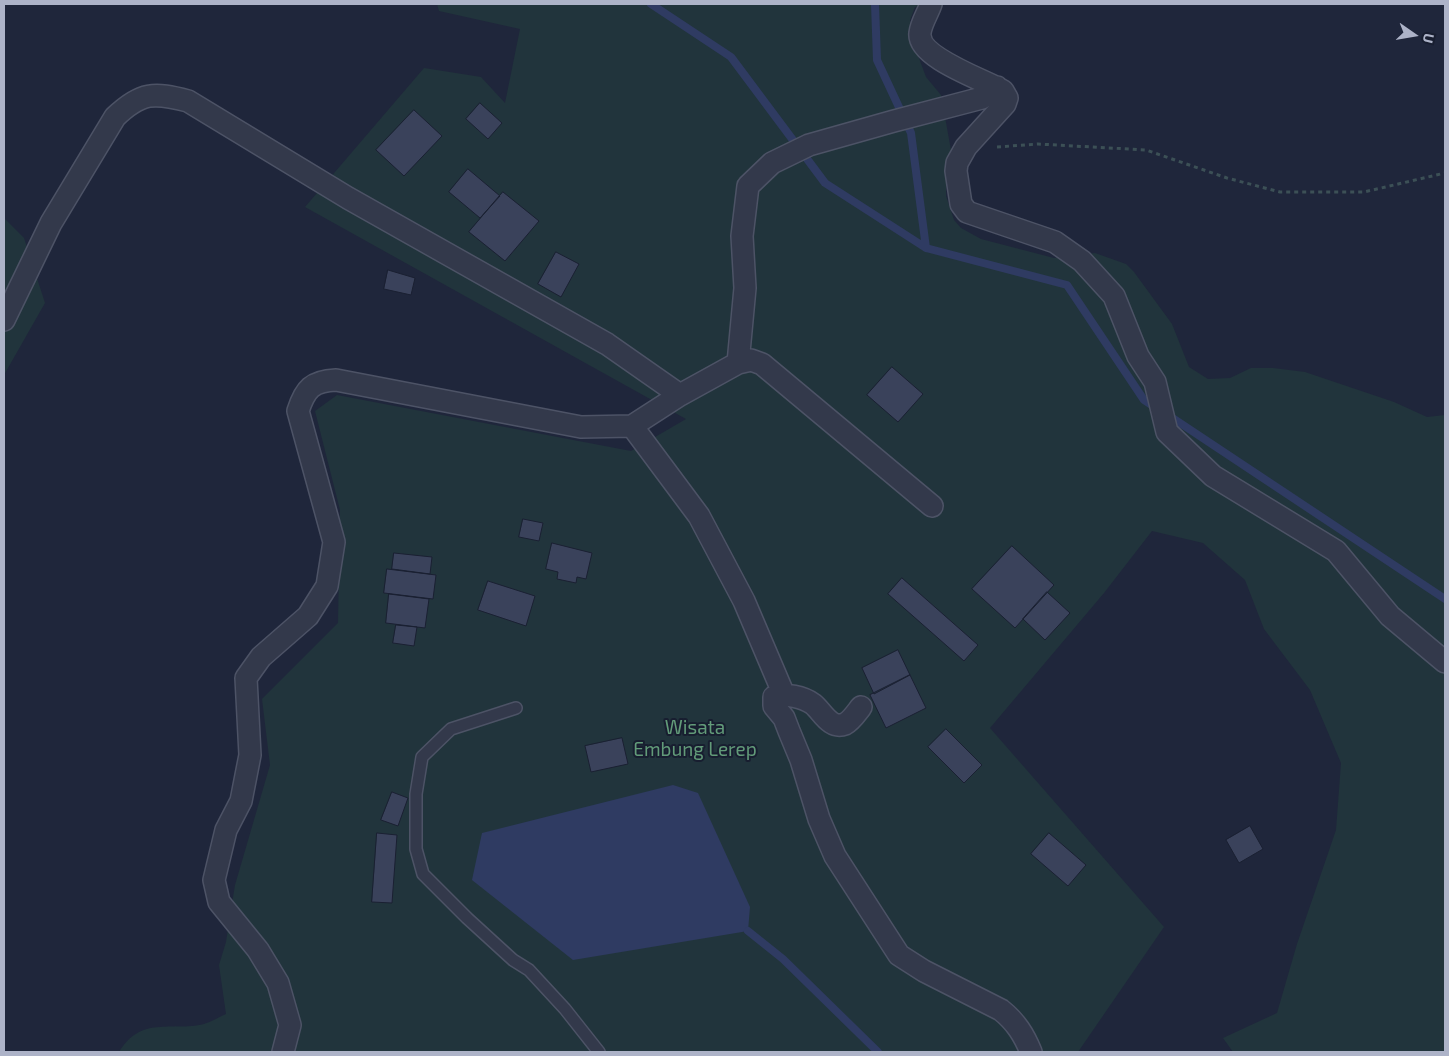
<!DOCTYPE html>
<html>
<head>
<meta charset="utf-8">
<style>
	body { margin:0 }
	#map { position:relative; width:1449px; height:1056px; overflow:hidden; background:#1f263b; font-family:"Exo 2",sans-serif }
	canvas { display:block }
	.frame { position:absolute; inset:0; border:5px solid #adb3c8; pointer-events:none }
	.north { position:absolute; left:1389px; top:10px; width:50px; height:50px; -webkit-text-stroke:4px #181e30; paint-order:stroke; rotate:103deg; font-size:14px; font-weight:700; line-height:20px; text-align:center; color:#adb3c8 }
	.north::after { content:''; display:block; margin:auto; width:18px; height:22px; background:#adb3c8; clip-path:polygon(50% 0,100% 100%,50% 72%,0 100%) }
</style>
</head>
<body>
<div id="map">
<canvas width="1449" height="1056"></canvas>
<div class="frame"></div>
<div class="north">U</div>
</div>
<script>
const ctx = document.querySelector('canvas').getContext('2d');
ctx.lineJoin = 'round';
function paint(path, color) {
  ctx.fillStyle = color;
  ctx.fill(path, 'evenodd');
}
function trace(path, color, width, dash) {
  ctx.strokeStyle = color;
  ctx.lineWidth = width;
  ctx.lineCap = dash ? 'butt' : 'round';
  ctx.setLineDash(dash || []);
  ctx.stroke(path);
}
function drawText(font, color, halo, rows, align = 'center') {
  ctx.font = font + ' "Exo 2",sans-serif';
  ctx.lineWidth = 4;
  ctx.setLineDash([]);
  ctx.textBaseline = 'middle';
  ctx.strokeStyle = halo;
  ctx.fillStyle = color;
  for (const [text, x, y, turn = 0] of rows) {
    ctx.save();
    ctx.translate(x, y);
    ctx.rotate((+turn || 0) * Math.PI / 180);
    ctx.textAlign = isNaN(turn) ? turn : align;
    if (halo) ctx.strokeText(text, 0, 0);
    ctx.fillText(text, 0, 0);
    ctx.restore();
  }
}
paint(new Path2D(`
	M437,4H940L915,7L910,20L913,42L926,77L941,95L951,150L946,174V196L954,220L961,228L981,239L1054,258L1095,253L1126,264L1134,272L1172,324L1189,367L1208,379L1230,378L1251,368H1273L1305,372L1394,402L1427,417L1445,415V1052H1233L1223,1038L1277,1013L1297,944L1336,830L1341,763L1310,690L1264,629L1245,580L1203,543L1152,531L1104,593L990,728L1164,927L1078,1052H119C142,1015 170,1032 204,1024C211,1022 219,1017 226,1014L219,965L226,942L235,885L270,765L262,699L338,623L340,510L315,411L337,395L631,451L686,419L305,207L424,68L481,77L505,103L520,29L439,11Z
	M4,218L24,238L45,303L4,375Z`), '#21343c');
paint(new Path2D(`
	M673,785L698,793L750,907L748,931L573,960L472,880L482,833Z`), '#2f3b62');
trace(new Path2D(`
	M651,4L731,57L825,183L926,248
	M875,4L877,60L911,133L926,248L1067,285L1144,400L1156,408
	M1168,415L1445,599
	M748,931L783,959L878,1052`), '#2f3b62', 8);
const building = new Path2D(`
	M480,103L502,123L488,139L466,119Z
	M414,110L442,136L404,176L376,150Z
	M468,169L500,196L480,218L449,192Z
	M503,192L539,221L505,261L469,232Z
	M556,252L579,264L561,297L538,284Z
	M388,270L415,278L411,295L384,289Z
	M892,367L923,394L898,422L867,395Z
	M523,519L543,523L539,541L519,537Z
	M552,543L592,553L586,579L577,577L576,583L557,579L558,572L546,569Z
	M1012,546L1054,585L1015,628L972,589Z
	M394,553L432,557L430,574L392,569Z
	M387,569L436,575L433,599L384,593Z
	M902,578L978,645L964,661L888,594Z
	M488,581L535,596L526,626L478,610Z
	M1047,592L1070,613L1045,640L1023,619Z
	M389,594L429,599L425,628L386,623Z
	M396,625L417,627L414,646L393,643Z
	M898,650L910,675L874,694L862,668Z
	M910,675L926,708L886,728L870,695Z
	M946,729L982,765L964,783L928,747Z
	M622,738L628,764L591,772L585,746Z
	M392,792L408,798L398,826L381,820Z
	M1250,826L1263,849L1239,863L1226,840Z
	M377,833L397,835L392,903L372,902Z
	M1049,833L1086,865L1068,886L1031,854Z`);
paint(building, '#3a425b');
trace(building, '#1a2032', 1);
const service = new Path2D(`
	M516,708L451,729L422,757L416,794V849L423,874L467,918L513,960L529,970L565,1009L599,1052`);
const minor = new Path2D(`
	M931,4C928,13 921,23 920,33C917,58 985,80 1003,91L1007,98L1005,104L966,147L957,163L956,171L961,204L967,212L1055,242L1082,261L1114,296L1138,356L1155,382L1167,432L1213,476L1336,551L1390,616L1445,662
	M4,320L51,223L115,117C141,92 154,92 188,101L348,198L607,344L680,395
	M738,363L745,288L742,236L748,186L772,163L809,145L894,121L982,98L997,87
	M632,426L699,516L744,601L784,695
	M861,707C857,712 851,721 845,724C830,730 822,711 813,704C803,697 786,693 774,697V706L784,718L789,731L801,760L819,819L835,856L899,955L924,971L1001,1010C1016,1022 1024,1035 1031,1052
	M283,1052L290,1025L278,983L258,950L219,902L214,880L226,830L241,801L250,755L246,678L261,657L308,616L327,586L334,542L298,411C305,389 312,381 336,380L581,427L632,426L680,395L738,363L751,360L762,364L932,506`);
trace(service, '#4d5366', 14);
trace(minor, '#4d5366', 24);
trace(new Path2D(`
	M997,147L1038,144L1146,150L1227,178L1280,192H1364L1445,173`), '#3c5056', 3, [4, 4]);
trace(service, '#33394b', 11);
trace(minor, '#33394b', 21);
drawText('19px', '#629b79', '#181e30', [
	["Wisata",695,728],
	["Embung Lerep",695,750]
]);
</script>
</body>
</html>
